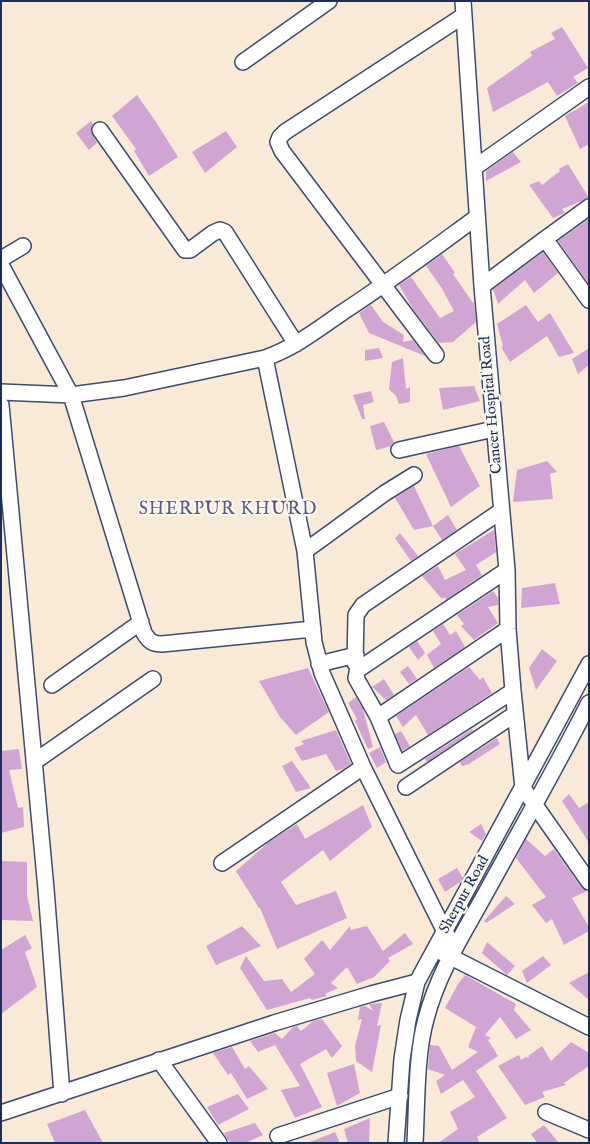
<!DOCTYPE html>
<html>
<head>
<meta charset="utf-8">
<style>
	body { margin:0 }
	#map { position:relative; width:590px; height:1144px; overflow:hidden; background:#f8ead7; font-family:"IM FELL English",serif }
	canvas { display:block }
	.frame { position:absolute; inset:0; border:2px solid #1b2f5e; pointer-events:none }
</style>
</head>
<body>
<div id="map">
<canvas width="590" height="1144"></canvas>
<div class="frame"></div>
</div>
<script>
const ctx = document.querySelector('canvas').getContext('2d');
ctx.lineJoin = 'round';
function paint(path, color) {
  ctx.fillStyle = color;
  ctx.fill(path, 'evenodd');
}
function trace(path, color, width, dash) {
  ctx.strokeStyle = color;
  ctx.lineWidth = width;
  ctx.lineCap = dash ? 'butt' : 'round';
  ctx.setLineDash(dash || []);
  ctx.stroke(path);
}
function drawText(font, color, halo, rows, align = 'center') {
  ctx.font = font + ' "IM FELL English",serif';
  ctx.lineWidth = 4.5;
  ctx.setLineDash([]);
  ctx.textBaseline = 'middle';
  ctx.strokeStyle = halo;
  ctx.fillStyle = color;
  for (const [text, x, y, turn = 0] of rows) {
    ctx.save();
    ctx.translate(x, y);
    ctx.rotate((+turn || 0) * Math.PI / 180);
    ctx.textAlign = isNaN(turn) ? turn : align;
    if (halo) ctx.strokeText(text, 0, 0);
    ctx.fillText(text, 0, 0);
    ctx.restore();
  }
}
paint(new Path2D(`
	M562,27L588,68L573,77L578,83L557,96L548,82L493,112L487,88L532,56L530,52L555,39L551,33Z
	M137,95L156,122L178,157L149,176L134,151L136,149L112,116Z
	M589,102V144L580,149L565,116Z
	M91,121L93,124L91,131L97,143L89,150L76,133Z
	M226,131L237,147L205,173L192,152Z
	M513,152L521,162L486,181V171Z
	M568,164L589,198L562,209L565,213L553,218L529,185L539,181L542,185L560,171L559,169Z
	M589,219V284L558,241Z
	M543,252L558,273L534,293L525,280L498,304L493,289Z
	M442,254L455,273L453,274L473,303L474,302L476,322L453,342L439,343L413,309L399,285L411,277L440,318L454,311L441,287L426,266Z
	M371,305L383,322L404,335L403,342L413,340L425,356L369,333L359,313Z
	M526,305L538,322L550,313L574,353L559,357L547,336L510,362L501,347L503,346L497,324Z
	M379,348L383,358L365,361V350Z
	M589,348V365L578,374L572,359Z
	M403,358L406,389L410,387V402L399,404L396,396L389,389L392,362Z
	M474,386L480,401L443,410L439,388Z
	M371,391L374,402L363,405L365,419H362L353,395Z
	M384,422L394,442L391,446L376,450L370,426Z
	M459,446L480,486L451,507L426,454Z
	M547,461L557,472L550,474L553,499L513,502L517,470Z
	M414,486L433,526L414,530L395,498Z
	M448,515L457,530L442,540L433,526Z
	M494,530L496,552L476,565L482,575L446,600L445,597L442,599L422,576L438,566L445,580L466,570L455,554Z
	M400,533L418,556L411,561L395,538Z
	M555,583L560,604L521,608L522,588Z
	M493,591L498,598V605L488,607L498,623L474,640L461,626L464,624L457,615Z
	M443,624L450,635L456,631L465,647L434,668L427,655L441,644L433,631Z
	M417,641L425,653L418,660L409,647Z
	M542,649L557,661L536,690L529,668Z
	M408,666L417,679L409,684L400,672Z
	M469,667L480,680L483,677L492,693L428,735L416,715L403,727L396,716Z
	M308,668L329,712L296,735L280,717L259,681Z
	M384,679L394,695L386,700L372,687Z
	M356,697L363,709L373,747L368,749L355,721L357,719L348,703Z
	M472,729L473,731L427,762L425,759Z
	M336,730L351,764L343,769L336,771L326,754L302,761L294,748L304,744L301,741Z
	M401,731L410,746L402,751L395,734Z
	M497,738L500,744L469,764L462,766L460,762Z
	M380,747L386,762L377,768L369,753Z
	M19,749L22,769L9,770L18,808L23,807L24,827L1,833V751Z
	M292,761L311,788L296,792L282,766Z
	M569,794L579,808L589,802V843L562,801Z
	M363,805L372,827L330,861L323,850L281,882L296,905L336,891L347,918L277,949L260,908H259L236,871L269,842L297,824L305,839Z
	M481,824L486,834L482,841L469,832Z
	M526,839L545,856L554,849L581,887L587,891L572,898L589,927V931L564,945L552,919L546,923L532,905L546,897L516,858Z
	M1,861L27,862V896L33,921L1,920Z
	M457,868L463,878L460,882L445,892L438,879Z
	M506,896L515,904L486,923L484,921Z
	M242,926L261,946L216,965L206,946Z
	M350,926L351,930L367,926L383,951L405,933L413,944L388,958L390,961L374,977L357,984L347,967L331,983L338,988L325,994L327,996L312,1000L310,998L267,1010L240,968L246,956L264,981L282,979L291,992L315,974L304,959L322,940L330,950Z
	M25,935L32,948L25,952L37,987L1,1014V950Z
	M487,942L515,966L507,975L482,953Z
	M543,956L551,965L527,983L522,971Z
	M589,972V1000L569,983Z
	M465,975L516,1004L514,1010L531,1030L516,1039L500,1017L485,1035L491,1038L488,1040L498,1056L476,1071L507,1118L477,1137L480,1143H438L458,1129L450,1112L475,1097L463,1080L441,1094L436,1081L445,1075L428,1069L430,1045L439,1046L452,1070L478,1052L468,1047L476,1027L445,1008L458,984Z
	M382,1003L377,1026L381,1025L372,1072L356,1061L355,1046L362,1019L358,1020L360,1007L365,1006L373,1011L369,1004Z
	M322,1019L342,1046L332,1058L326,1049L300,1064L322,1107L295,1118L281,1090L300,1086L275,1045L258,1052L250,1041L275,1033L282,1039L293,1027L297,1026L301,1031L313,1021Z
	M571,1042L589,1053V1066L564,1083L566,1085L542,1092L545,1097L525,1105L498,1066L519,1055L521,1060L526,1057L530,1058L528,1056L542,1046L551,1061Z
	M232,1047L245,1069L249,1066L268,1089L247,1099L231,1073L228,1075L213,1053Z
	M354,1064L360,1093L337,1106L327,1073Z
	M238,1094L249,1109L218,1125L207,1107Z
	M85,1110L103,1143H55L47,1124Z
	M370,1118L369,1143H348L344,1129Z
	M255,1123L263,1135L245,1143H230L224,1133Z
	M544,1125L559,1143H537L531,1134Z
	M335,1132L340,1143H310V1142Z`), '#d1a5d3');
const minor = new Path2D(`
	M463,1L482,286L507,570L508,629L513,691L523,788L589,882
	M243,62L329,1
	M100,130L185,250H190L213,233L220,230L225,232L296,344
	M474,168L589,87
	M589,207L545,239L589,300
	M1,259L23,246
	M1,265L71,395
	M482,286L545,239
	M436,355L282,151L278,142L280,137L285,132L463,16
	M265,358L124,388L71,395L144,633C149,641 152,644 162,644L313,629
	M1,392L71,395
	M1,405L46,889L62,1094
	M399,450L494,429
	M501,511L363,605L356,615L355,663L358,667H362L507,570
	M305,551L385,493L414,475
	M319,664L356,655
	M358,667L356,678L378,717L398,765L513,691
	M52,685L141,622
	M378,717L508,629
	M34,762L153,679
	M406,787L515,714
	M222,863L363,767
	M455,948L445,932L363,767L322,673L314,642L305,551L265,358C294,348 317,330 343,312C389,282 433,249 477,217
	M441,952L589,1027
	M159,1060L219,1143
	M546,1112L589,1130
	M1,1113L274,1023L371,994L417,982
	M278,1136L400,1096
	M396,1143L402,1059L408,1020L417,982L589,664
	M415,1143C417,1105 416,1054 426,1019C438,972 465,931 488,889C522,827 557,766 589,703`);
trace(minor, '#3c4b70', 18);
trace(minor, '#fff', 15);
drawText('15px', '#1b2f5e', '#fbf7ec', [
	["Cancer Hospital Road",492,405,-95],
	["Sherpur Road",465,895,-61]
]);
ctx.letterSpacing = '1px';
drawText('18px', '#5b5887', '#fbf7ec', [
	["SHERPUR KHURD",228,510]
]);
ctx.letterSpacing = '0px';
</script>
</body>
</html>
